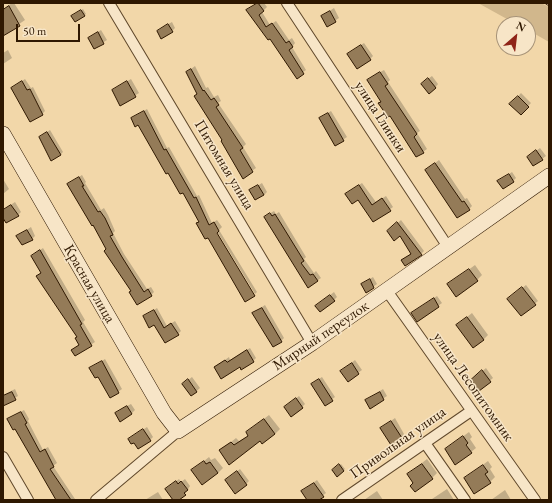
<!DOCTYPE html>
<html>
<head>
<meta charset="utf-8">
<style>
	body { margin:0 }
	#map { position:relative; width:552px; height:503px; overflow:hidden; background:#f2d7a9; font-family:"EB Garamond",serif }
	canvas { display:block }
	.frame { position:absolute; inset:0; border:4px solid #2f1801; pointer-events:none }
	.north { position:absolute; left:496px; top:16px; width:40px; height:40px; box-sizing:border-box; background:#f7e5c7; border:1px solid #a79378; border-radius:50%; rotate:28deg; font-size:11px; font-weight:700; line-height:16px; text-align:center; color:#2f1801 }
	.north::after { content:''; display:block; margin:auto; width:14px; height:18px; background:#8f2418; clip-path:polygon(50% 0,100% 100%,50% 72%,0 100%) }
	.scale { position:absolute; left:16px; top:24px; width:64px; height:18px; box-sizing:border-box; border:2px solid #2f1801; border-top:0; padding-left:5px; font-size:12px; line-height:14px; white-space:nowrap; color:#2f1801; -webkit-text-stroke:3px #f7e5c7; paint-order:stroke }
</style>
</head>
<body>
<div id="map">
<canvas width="552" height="503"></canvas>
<div class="frame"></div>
<div class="north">N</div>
<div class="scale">50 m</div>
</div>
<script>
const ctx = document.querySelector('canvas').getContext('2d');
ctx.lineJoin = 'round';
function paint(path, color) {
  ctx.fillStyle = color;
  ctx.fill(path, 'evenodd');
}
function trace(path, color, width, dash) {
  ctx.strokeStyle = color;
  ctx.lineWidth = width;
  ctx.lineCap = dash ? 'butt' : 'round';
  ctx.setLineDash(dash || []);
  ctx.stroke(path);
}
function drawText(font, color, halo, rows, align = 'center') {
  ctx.font = font + ' "EB Garamond",serif';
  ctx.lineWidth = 3;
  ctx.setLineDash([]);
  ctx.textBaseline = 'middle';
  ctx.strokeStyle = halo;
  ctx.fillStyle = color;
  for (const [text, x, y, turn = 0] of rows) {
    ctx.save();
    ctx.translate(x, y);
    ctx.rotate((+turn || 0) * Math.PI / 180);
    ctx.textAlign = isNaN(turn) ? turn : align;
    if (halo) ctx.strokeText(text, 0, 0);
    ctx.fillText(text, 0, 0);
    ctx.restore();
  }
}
paint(new Path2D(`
	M478,3H541L549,7V42L528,30V24H516Z`), '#d1b78c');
paint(new Path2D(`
	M12,3H14L25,20L3,35V9Z
	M258,3H264L267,7L262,12L270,25L276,21L289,40L292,38L295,43L292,47L306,70L297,77L251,7Z
	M334,8L339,18L327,26L322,16Z
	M83,9L86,14L84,15H74Z
	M172,22L175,28L172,31L161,28Z
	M101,30L107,40L94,48L89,38Z
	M364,43L373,56L370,59L348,54Z
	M8,50L12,58L3,64V53Z
	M195,66L206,88L208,87L214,97L218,95L221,101L218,103L246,144L243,147L256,168L243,177L187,72Z
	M384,70L390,80L388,82L420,131L417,133L427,149L417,156L390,114L380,103L382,101L371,77Z
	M432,76L438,84L435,88L425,81Z
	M25,79L31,88L33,87L45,111L42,114L12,88Z
	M131,79L139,93L121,104L113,90Z
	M521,93L531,103L521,114L511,104Z
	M147,109L167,148L169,147L197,196L199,195L212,223L217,220L222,227L219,230L257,292L255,294L215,228L208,236L197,223L199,221L183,192L139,124L132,118Z
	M331,111L347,137L335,145L320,118Z
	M50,130L63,152L60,155L40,137Z
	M540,148L546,156L534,165L528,157Z
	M439,160L465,199L467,198L472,206L469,209L426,170Z
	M512,172L516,178L513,181H499Z
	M82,175L86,182L85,183L101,210L104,208L108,215L115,231L113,233L124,254L147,289L151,287L154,292L151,295L132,291L94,224L68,184Z
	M3,179L9,189L3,194Z
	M262,183L267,192L264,195L251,190Z
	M362,183L376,202L386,196L393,207L374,221L359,198L350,191Z
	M15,202L21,212L18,215L3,216V210Z
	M274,211L276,214L279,212L306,257L304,259L314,273L316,271L321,278L308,287L269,214Z
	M401,220L424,251L421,254L403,260L411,253L400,235L392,228Z
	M31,227L35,236L32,239L17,236Z
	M43,248L85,320L83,322L95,342L75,355L72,350L80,344L78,337L37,276L42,272L32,256Z
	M475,265L482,275L477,280L448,285Z
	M373,277L377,284L366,292L362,284Z
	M526,285L538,301L521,315L512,296Z
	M334,292L337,297L334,300L320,303Z
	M437,296L442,303L417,321L412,313Z
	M265,305L284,338L281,341L253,313Z
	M157,308L167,326L175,321L181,331L178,334L154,324L144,317Z
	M472,313L488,335L483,340L457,325Z
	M250,348L256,358L253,361L240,366L215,367L229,357L230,360Z
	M105,359L122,389L111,397L99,375L91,368Z
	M355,360L362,370L348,380L341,371Z
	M486,368L493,378L480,389L475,377Z
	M192,377L200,388L192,395L187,381Z
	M322,377L335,397L326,404L316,381Z
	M15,389L18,396L3,405V395Z
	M383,389L387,396L370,407L366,400Z
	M299,396L305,404L302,407H285Z
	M131,404L135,410L131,414L119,410Z
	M24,410L29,419L28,421L43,450L48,447L57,463L53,466L75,499L74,500H57L27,446L8,419Z
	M269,415L280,429L275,434L220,451L236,438L239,441L249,435L247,432L252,428Z
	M395,418L404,434L401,438L381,428Z
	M147,427L153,437L150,440L134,441L129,439Z
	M469,432L472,437L470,439L476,448L471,452L446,449Z
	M209,457L211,460L215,458L223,468L218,473L193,470Z
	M427,459L437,473L432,478L414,482L408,474Z
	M488,461L492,467L490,469L495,477L490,482L465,478Z
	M341,464L345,469L337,475L333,470Z
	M240,469L249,481L246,484L226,480Z
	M179,479L181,482L185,479L190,486L185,494L174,500L166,489Z
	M317,480L326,493L317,500H308L306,488Z
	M447,489L454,500H431L432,499Z
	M505,490L511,500H491Z
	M377,491L383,500H364Z
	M158,492L163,500H145Z`), '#0003');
const building = new Path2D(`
	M258,3L264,11L259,15L266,27L272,23L286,43L289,41L293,47L289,50L304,74L297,79L270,39L268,40L246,10Z
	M9,6L20,26L3,36V10Z
	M81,10L85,16L75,22L71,16Z
	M330,11L336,22L327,27L321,16Z
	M168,24L173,32L161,39L157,31Z
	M98,32L104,44L94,49L88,38Z
	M361,45L371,60L357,69L347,54Z
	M191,69L203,91L204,90L211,100L214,98L219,105L216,107L243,148L240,150L253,172L243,179L221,141L222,140L194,96L197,94L186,72Z
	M380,72L388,84L385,86L417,134L414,137L424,153L416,157L390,116L388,117L378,103L381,102L367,80Z
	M428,78L436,88L429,94L421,84Z
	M22,81L27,90L30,89L43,115L30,122L11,88Z
	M127,81L136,97L120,106L112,90Z
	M518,96L529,107L521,115L509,104Z
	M144,111L164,150L166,149L194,198L196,197L209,225L214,222L219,231L217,233L255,296L245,302L208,238L205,239L196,223L199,222L183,193L180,194L168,173L166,174L138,125L135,127L131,118Z
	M328,113L344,141L335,146L319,118Z
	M47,132L61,155L51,161L39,137Z
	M536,150L543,160L533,166L527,157Z
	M435,163L462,202L464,201L470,210L457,218L425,170Z
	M509,174L514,182L503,189L497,181Z
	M79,177L84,186H82L98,212L100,211L105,218L113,235L110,236L122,257L144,292L148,289L152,296L137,305L129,292L131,291L104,251L106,249L93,225L92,226L67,184Z
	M258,185L264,195L255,200L249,190Z
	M359,185L372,205L382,198L391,211L373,222L358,200L352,204L345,194Z
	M11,205L19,216L6,223L3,218V210Z
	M270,213L272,216L275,214L304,261L301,263L310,275L313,274L318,281L308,288L264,217Z
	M397,222L422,255L405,266L401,260L411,254L400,236L394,241L387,231Z
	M27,230L33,240L22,245L16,236Z
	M40,250L82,324L80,325L92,346L75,356L71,350L79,345L75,338L77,337L36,276L41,273L31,256Z
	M469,269L478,281L456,297L447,284Z
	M370,279L374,288L366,293L361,284Z
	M522,287L536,305L521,316L507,299Z
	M330,295L335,301L320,312L315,306Z
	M434,298L439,307L417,322L411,313Z
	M262,308L282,342L273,347L252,313Z
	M154,310L164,328L171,323L179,335L165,343L154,325L149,328L143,316Z
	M467,317L484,340L473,348L456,325Z
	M247,350L254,362L241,370L240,367L221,379L214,367L225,360L227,362Z
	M102,361L119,393L110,398L98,377L95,378L89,368Z
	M352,363L359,374L348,382L340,371Z
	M482,370L491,382L479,391L471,380Z
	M188,379L197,392L191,396L182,384Z
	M319,379L333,401L325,406L311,384Z
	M12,392L16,400L3,406V396Z
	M380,392L384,400L370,409L365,400Z
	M296,398L303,408L291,417L284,407Z
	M127,406L132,414L120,422L115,413Z
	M21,412L27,423L25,424L40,452L45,449L54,467L50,469L71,500H56L15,429L13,430L7,419Z
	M264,419L275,434L262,444L260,441L229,465L219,450L231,442L234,445L248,436L246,432Z
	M391,421L402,438L391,445L380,428Z
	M143,429L151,441L138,449L134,443L131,444L128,439Z
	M463,436L468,443L466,445L472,453L455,465L445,449Z
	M204,461L206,464L210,462L218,473L202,485L191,470Z
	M339,464L344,471L337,477L332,470Z
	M422,464L433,479L415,492L410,486L413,483L407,474Z
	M483,465L488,472L485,474L491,483L474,494L464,478Z
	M237,471L247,485L235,494L225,480Z
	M176,481L178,484L181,481L188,490L184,493L186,495L179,500H173L165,489Z
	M314,483L324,497L319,500H307L301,491Z`);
paint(building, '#947b58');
trace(building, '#2f1801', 1);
const street = new Path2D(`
	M109,3L312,343
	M287,3L448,247
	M387,291L535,500
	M425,443L465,500
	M3,457L28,500
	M96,500L178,431
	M342,500L471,411`);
const secondary = new Path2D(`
	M3,134L164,413L178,431L312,343L549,176`);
trace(street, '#60482b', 12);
trace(secondary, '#2f1801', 16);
trace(street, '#f7e5c7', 10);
trace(secondary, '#f7e5c7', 15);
const rail = new Path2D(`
	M547,3L549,4`);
trace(rail, '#2f1801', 4);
trace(rail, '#f7e5c7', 2.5, [8]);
drawText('15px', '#2f1801', '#f7e5c7', [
	["улица Глинки",380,117,57],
	["Питомная улица",224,165,59],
	["Красная улица",89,284,60],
	["Мирный переулок",321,336,-34],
	["улица Лесопитомник",473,387,55],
	["Привольная улица",398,443,-35]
]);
</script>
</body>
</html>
